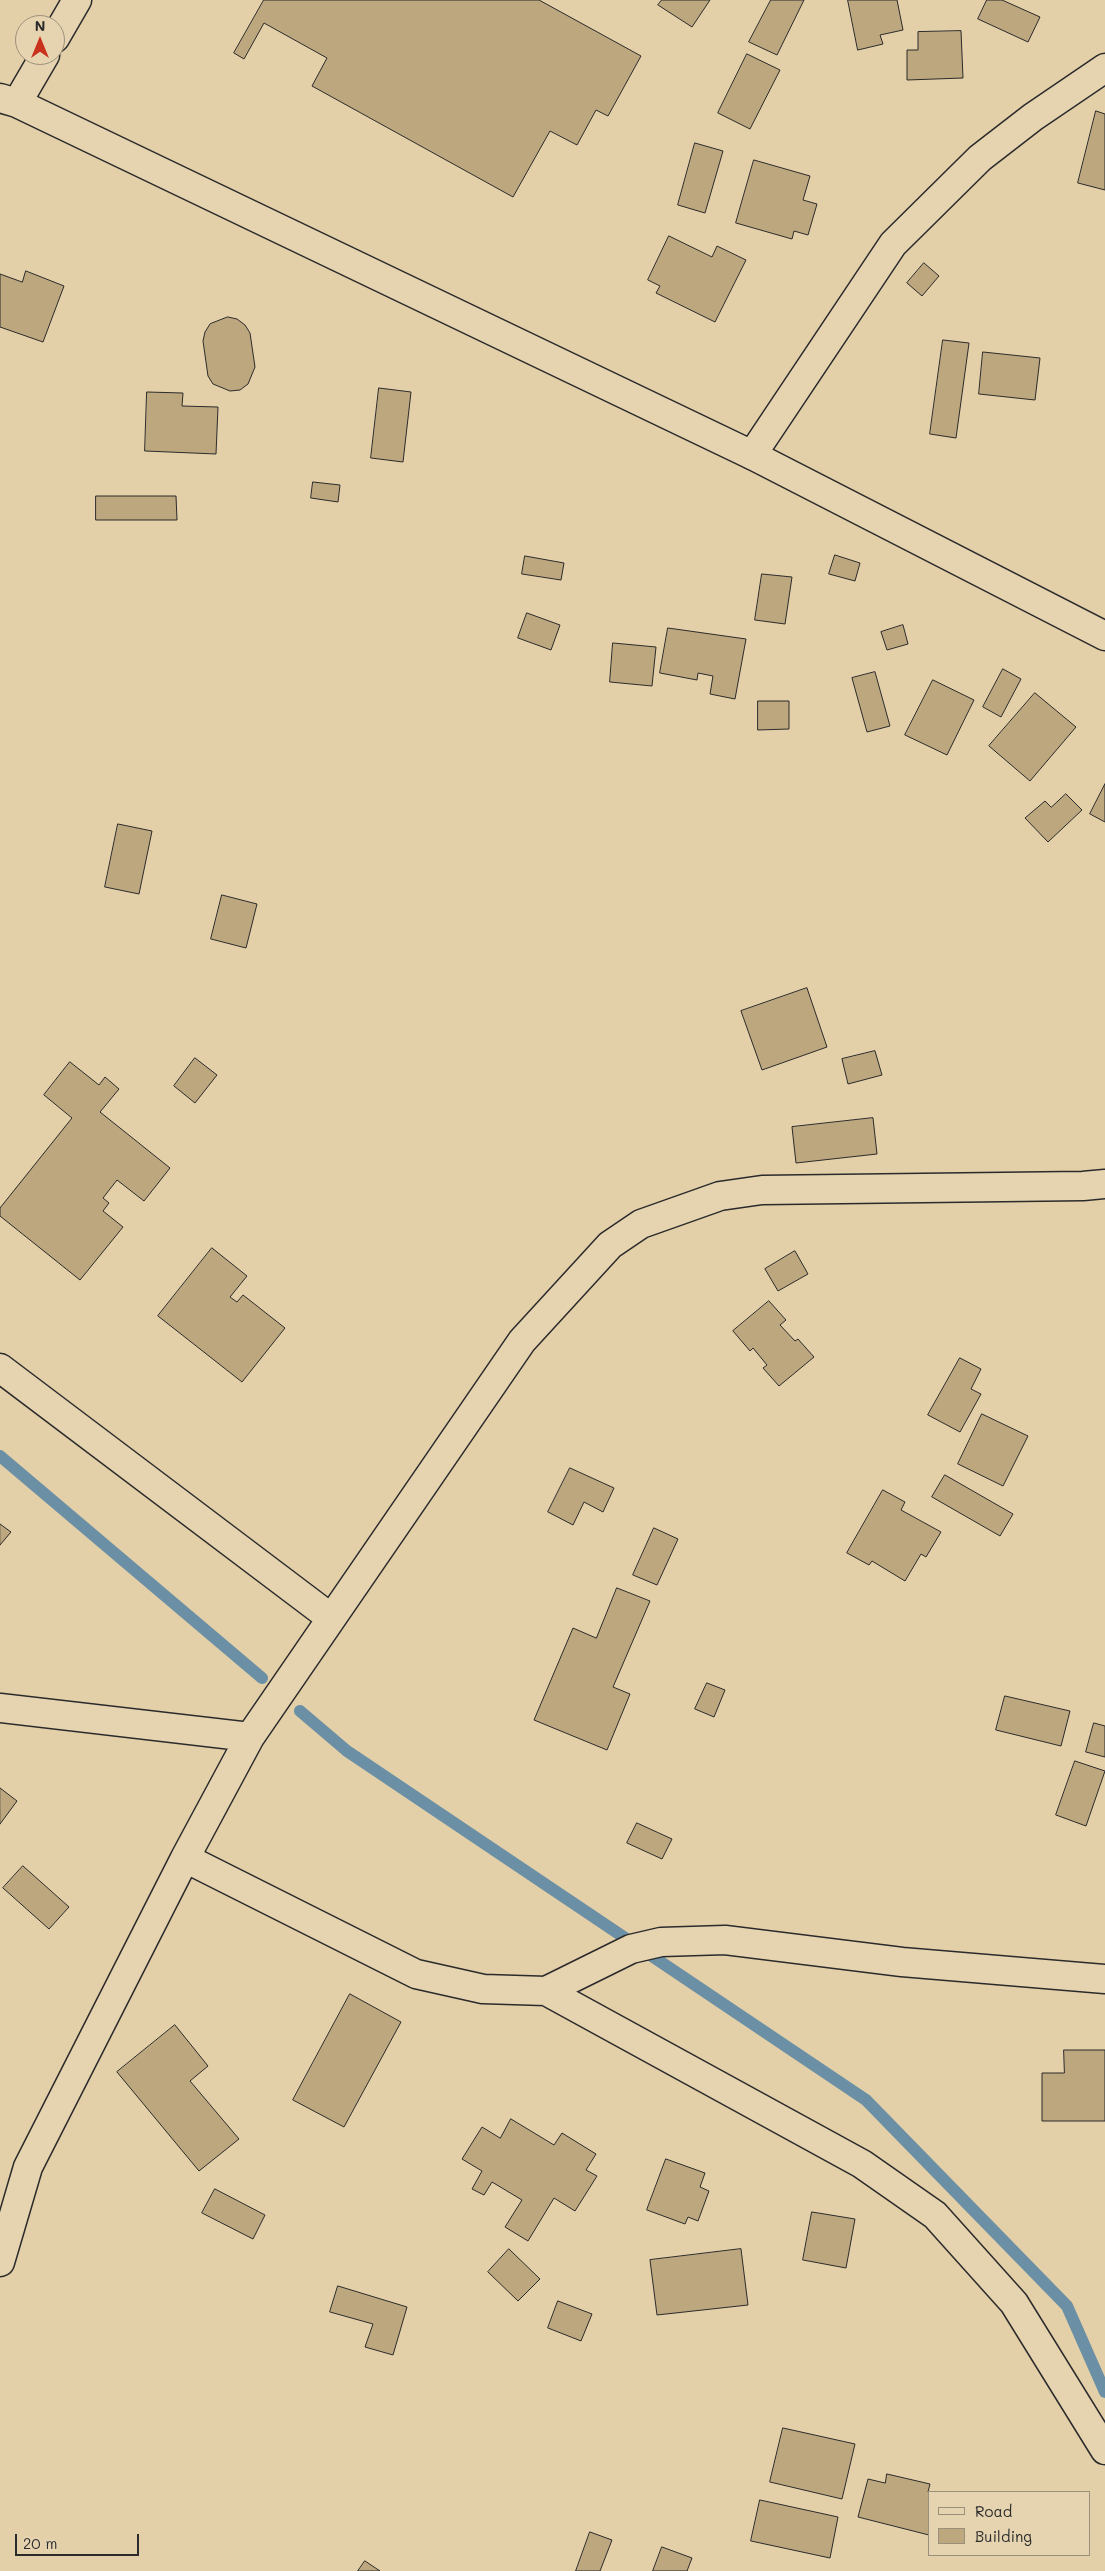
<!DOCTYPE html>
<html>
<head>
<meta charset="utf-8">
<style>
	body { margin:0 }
	#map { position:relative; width:1105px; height:2571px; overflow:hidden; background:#e3cfa8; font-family:Mali,sans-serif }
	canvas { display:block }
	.legend { position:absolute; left:928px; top:2491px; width:162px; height:65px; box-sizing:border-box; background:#e6d4b1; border:1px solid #9b907b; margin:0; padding:6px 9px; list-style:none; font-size:15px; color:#2b2b2b }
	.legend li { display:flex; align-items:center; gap:10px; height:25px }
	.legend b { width:25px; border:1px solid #9b907b }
	.north { position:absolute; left:15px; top:15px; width:50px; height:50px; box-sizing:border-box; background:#e6d4b1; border:1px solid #9b907b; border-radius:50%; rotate:0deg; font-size:14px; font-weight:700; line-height:20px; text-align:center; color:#2b2b2b }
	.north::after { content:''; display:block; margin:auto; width:18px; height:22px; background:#c8321e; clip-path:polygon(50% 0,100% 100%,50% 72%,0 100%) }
	.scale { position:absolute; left:15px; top:2534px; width:124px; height:22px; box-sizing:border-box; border:2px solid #2b2b2b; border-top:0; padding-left:6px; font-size:15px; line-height:18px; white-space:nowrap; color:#2b2b2b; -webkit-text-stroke:4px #e6d4b1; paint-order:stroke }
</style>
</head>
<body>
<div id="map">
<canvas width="1105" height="2571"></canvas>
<ul class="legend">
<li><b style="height:6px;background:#e6d4b1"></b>Road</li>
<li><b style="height:14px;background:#bda77f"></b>Building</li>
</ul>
<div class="north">N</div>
<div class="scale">20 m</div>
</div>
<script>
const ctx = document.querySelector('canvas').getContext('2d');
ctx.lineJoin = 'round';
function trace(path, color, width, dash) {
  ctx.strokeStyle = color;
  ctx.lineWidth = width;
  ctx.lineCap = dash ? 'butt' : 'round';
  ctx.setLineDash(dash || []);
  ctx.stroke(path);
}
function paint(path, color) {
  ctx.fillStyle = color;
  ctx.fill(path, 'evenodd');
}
trace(new Path2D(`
	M0,1456L262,1678
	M300,1711L347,1751L866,2100L1067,2306L1105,2392`), '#6b90a5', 12);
const building = new Path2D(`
	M264,0H539L641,56L608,116L596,110L577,145L550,131L513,197L312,86L327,58L264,23L244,59L234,53Z
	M662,0H710L692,27L658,5Z
	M771,0H804L777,55L749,42Z
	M848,0H897L903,30L880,35L883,44L858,50Z
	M987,0H1002L1040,17L1028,42L978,19Z
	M961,31L963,78L907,80V50H918V32Z
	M747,54L780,70L750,129L718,113Z
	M1096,111L1105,114V190L1078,183Z
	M695,143L723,151L705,213L678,205Z
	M754,160L810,176L803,200L817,204L808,235L794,231L792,239L736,223Z
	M669,236L712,257L717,246L746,260L715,322L656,293L660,286L648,280Z
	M924,263L939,276L922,296L907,283Z
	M26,271L64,286L43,342L0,327V274L22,282Z
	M228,317L237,319L245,325L250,333L255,367L248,384L240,390L230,391L213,384L208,376L203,341L205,332L210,324Z
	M943,340L969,343L956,438L930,434Z
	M983,352L1040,358L1035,400L979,394Z
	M379,388L411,392L403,462L371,458Z
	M147,392L183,393L182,406L218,407L216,454L145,451Z
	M313,482L340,485L338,502L311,498Z
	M96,496H176L177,520H96Z
	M835,555L860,563L855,581L829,574Z
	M525,556L564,563L561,580L522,574Z
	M762,574L792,577L785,624L755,620Z
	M527,613L560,625L551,650L518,638Z
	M903,625L908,644L887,650L881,632Z
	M668,628L746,639L735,699L710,694L713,676L698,673L697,680L660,673Z
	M613,643L656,647L652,686L610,682Z
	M1003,669L1021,679L1001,717L983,707Z
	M875,672L890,726L867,732L852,678Z
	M933,680L974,700L947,755L905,735Z
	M1035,693L1076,727L1030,781L989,746Z
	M758,701H789V729L758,730Z
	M1105,784V822L1090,814Z
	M1066,794L1082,810L1048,842L1025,818L1045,801L1051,807Z
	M118,824L152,831L139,894L105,887Z
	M222,895L257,904L246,948L211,939Z
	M807,988L827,1047L762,1070L741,1011Z
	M875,1051L882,1075L848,1084L842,1059Z
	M195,1058L217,1075L195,1103L174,1086Z
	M70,1062L99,1085L105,1077L119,1089L100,1112L170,1168L144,1201L117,1180L103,1198L109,1203L103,1211L123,1227L80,1280L0,1216V1208L72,1118L44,1095Z
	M873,1118L877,1154L796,1163L792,1127Z
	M212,1248L247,1276L230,1297L237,1302L243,1295L285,1328L242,1382L158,1316Z
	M795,1251L808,1274L778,1291L765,1269Z
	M769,1301L786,1320L780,1325L795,1341L798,1339L814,1357L779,1386L763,1368L767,1365L753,1348L750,1351L733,1331Z
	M960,1358L981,1369L971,1389L981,1394L960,1432L928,1415Z
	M982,1414L1028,1436L1003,1486L958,1464Z
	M570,1468L614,1488L603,1512L584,1502L573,1525L548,1512Z
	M945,1475L1013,1514L1000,1536L932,1497Z
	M883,1490L905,1502L901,1510L941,1532L926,1557L921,1554L905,1581L872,1561L869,1565L847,1553Z
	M0,1524L11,1532L0,1545Z
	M654,1528L678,1539L657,1585L633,1575Z
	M617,1588L650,1601L613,1687L630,1694L607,1750L534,1720L573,1628L596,1638Z
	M707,1683L725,1690L714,1717L695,1709Z
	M1005,1696L1070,1711L1061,1746L996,1730Z
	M1094,1723L1105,1726V1757L1086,1752Z
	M1075,1761L1105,1771L1086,1826L1056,1815Z
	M0,1788L17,1801L0,1824Z
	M637,1823L672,1839L662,1859L627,1843Z
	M23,1866L69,1907L49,1929L3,1888Z
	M350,1994L401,2022L344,2127L293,2100Z
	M175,2025L208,2066L190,2081L239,2139L199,2171L117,2072Z
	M1064,2050H1105V2121H1042V2073H1064Z
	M511,2119L554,2145L562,2133L596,2154L586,2170L597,2176L575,2211L554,2198L528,2241L505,2227L522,2200L492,2182L484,2195L472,2189L482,2171L462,2159L482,2127L500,2138Z
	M666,2159L705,2173L700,2187L709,2191L698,2221L688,2217L685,2224L647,2210Z
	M215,2189L265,2215L253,2239L202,2213Z
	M812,2212L855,2219L846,2268L803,2260Z
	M509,2249L540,2279L518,2301L488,2272Z
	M741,2249L748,2305L657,2315L650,2260Z
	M338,2286L407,2307L393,2355L365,2347L373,2324L330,2312Z
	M558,2301L592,2314L581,2341L548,2328Z
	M783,2428L855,2444L842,2499L770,2482Z
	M887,2474L930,2484L928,2492H932H929V2535L858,2517L868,2479L885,2483Z
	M760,2500L838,2517L830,2558L751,2541Z
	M590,2532L612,2540L600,2571H576Z
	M662,2547L692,2558L687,2571H653Z
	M365,2561L380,2571H358Z`);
paint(building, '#bda77f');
trace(building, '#2b2b2b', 1);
const street = new Path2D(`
	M752,455L893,244L980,158L1033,117L1105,68
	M0,1368L331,1618
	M0,1708L250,1737
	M185,1858L416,1974L483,1989L546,1991L631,1949L661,1942L725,1940L902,1962L1105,1979
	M546,1991L862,2164L935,2215L1014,2303L1105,2450
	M0,2262L28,2167L185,1858L250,1737L522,1341L610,1245L641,1224L720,1196L762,1190L1083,1186L1105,1184`);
const secondary = new Path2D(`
	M55,38L77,0
	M0,98L17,103L752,455L1105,636
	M17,103L45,55`);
trace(street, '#2b2b2b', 31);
trace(secondary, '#2b2b2b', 31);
trace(street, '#e6d4b1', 28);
trace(secondary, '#e6d4b1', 28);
</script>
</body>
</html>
